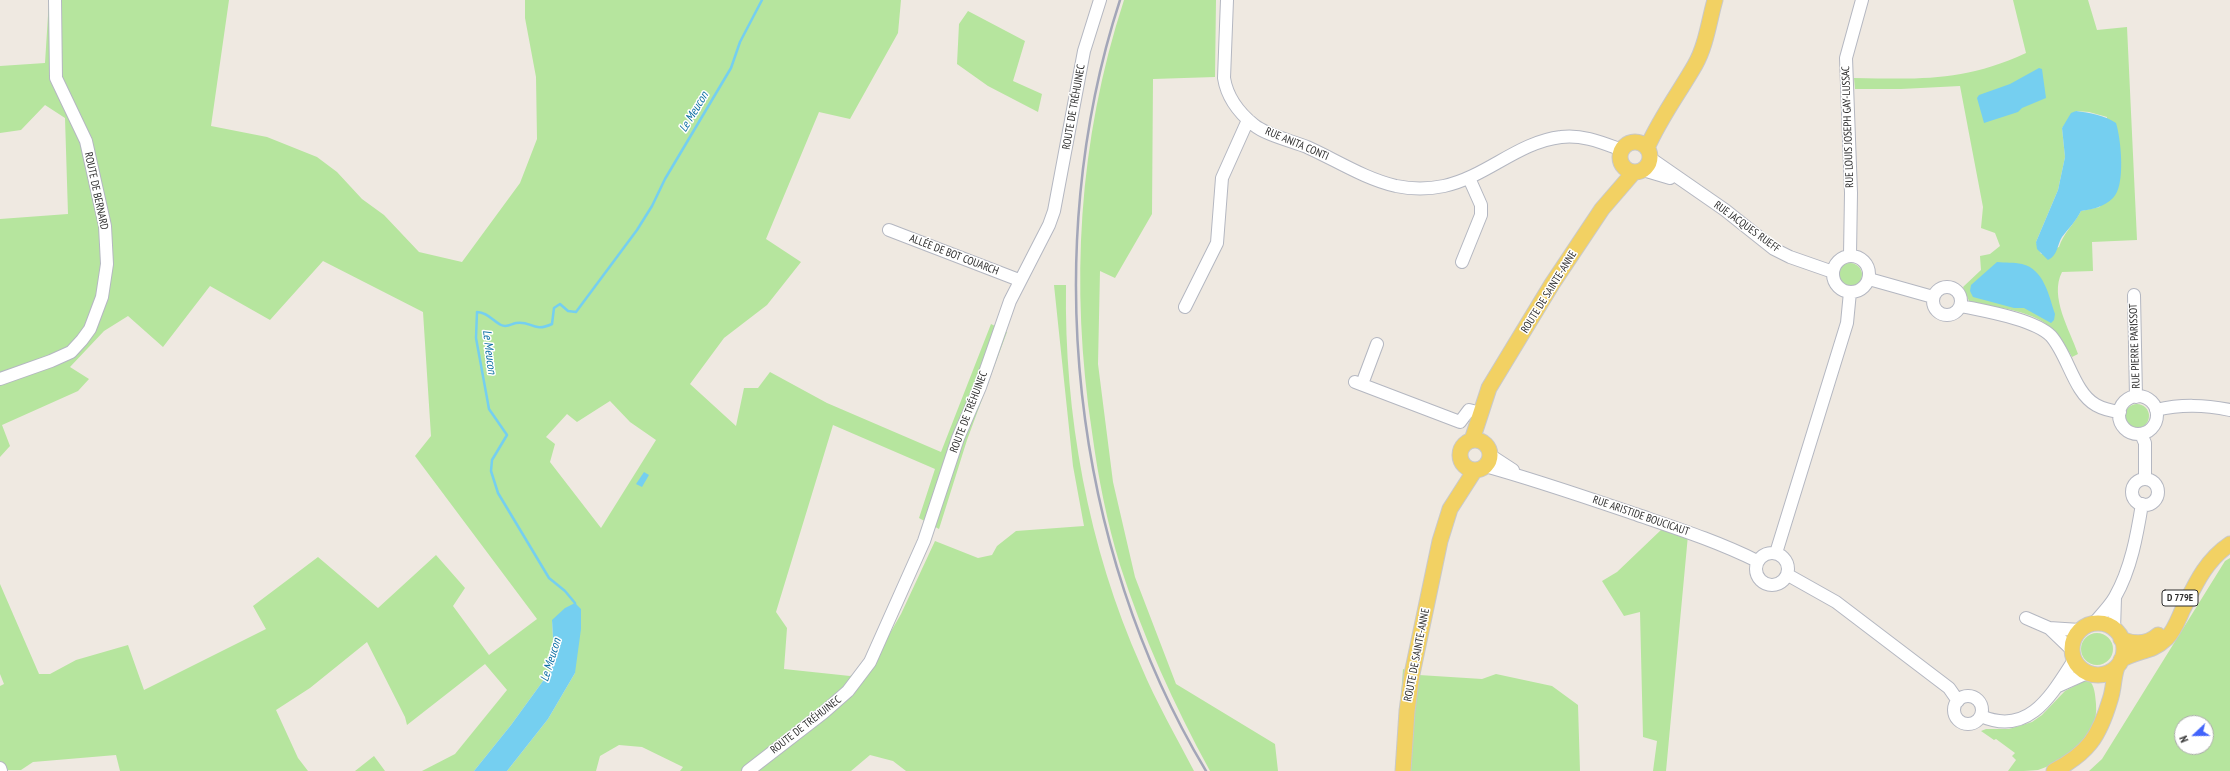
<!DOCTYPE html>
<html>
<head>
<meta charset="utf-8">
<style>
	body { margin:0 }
	#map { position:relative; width:2230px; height:771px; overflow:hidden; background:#efe9e1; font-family:"PT Sans Narrow",sans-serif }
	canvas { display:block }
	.north { position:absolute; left:2174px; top:715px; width:40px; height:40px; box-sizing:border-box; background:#fff; border:1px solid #ababab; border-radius:50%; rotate:248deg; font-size:11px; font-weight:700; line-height:16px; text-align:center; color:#2e2e2e }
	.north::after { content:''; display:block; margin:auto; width:14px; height:18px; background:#4264fb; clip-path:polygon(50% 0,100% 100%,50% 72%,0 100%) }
</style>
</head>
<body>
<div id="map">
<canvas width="2230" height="771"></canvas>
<div class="north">N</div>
</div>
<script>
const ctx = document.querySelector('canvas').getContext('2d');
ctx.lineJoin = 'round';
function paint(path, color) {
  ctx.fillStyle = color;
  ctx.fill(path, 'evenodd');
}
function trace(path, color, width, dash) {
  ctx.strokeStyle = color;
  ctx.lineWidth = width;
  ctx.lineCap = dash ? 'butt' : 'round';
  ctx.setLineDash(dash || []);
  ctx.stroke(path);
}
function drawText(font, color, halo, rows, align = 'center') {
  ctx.font = font + ' "PT Sans Narrow",sans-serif';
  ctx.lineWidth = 3;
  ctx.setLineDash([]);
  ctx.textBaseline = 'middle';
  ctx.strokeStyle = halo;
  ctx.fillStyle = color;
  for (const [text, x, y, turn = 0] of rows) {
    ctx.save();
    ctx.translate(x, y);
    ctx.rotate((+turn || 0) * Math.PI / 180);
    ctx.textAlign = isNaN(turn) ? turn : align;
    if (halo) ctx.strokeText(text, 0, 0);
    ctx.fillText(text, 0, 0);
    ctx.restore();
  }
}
paint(new Path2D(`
	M49,0H229L211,126L267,137L317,157L337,172L362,199L384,215L419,252L462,262L520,183L537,139L536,77L525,18V0H901L898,33L850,119L819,112L766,239L801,262L767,305L724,338L690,384L736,426L744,388H758L770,372L827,403L941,452L991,324L1007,332L967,440L939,529L919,518L935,469L833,425L776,612L787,628L784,669L850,676L874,661L901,614L935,541L978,558L992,555L997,546L1016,531L1084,526L1073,466L1054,285H1066C1064,414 1088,547 1141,666C1156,702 1176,736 1194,771H906L893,761L870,755L851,771H680L683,767L642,747L619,745L600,756L596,771H507L548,719L575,673L552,620L554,656L551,670L511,725L474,771H422L455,754L507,690L485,664L407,725L405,717L367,642L310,688L276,710L298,758L308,771H120L116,755L33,762L21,770H0V686L4,684L0,674V584L39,674H50L76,660L128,645L144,690L266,629L253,606L318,557L378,608L436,555L465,588L453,606L489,655L537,619L415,456L431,436L423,312L323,261L270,320L210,286L163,347L128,316L104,331L70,367L89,379L78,391L2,425L10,446L0,457V219L68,214L65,118L45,105L21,130L0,133V66L45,63ZM610,401L630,422L656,440L601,528L550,462L555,444L546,437L567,414L577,422Z
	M1124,0H1216L1215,77L1153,79L1152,214L1115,278L1100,271L1098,364L1113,482L1135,577L1176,684L1275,744L1278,771H1210C1174,705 1143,637 1120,565C1107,522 1098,477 1092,432C1070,286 1078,141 1124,0Z
	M2013,0H2088L2097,30L2127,27L2137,240L2092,242L2093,271L2062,272C2049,297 2070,330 2078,354L2072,357C2067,349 2062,340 2056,333C2036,309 1997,309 1969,301L1963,287L1981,270L1980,256L1990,254L2000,246L1995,233L1981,228L1983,207L1960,86L1901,89H1855L1854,78C1921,79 1963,82 2026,53ZM2076,111L2089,112L2107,117L2100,207L2081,211C2074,224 2063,234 2059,247L2041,254L2036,242L2058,190L2065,157L2062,128Z
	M968,11L1025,41L1013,81L1042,94L1038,112L988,86L957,64L959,24Z
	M1838 275a12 12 0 1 1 24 0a12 12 0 1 1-24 0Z
	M2125 416a12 12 0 1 1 24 0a12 12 0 1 1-24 0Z
	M1662,529L1688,535L1666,771H1653L1657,741L1643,737L1640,612L1624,616L1602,581L1617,572Z
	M2230,558V771H2089L2102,759L2225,561ZM2182,723H2206V747H2182Z
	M2081 649a16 16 0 1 1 32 0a16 16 0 1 1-32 0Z
	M1403,669L1419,675L1482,679L1496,674L1552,686L1578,705L1580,771H1395Z
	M2088,679C2095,685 2095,695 2096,704C2099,739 2068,760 2038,770C2030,771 2017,771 2008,771L2016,760L2012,756L2015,753L1996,739L1994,740L1981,731L1986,729H2009L2032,722L2042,715L2065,691Z
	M374,756L385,771H355Z`), '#b6e59e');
paint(new Path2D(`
	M2039,68L2042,69L2046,98L2022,108L2018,112L1984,123L1977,98L1979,95L2010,84Z
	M2076,111C2090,113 2104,115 2116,123C2121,139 2126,186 2113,198C2104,207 2093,209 2081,211C2076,221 2069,228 2062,237C2057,245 2058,255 2048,260L2037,249L2036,242L2058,190L2065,157L2062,128L2071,113Z
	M1997,262C2005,263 2014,262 2022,264C2044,269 2049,296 2055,314L2054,320L2051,323L2024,308H2014L1973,297L1970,291L1971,285Z
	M644,472L649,475L642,487L636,484Z
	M575,603L581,609V629L575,673L548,719L507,771H474L511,725L551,670L554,656L552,620L565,608Z`), '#75cff0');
trace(new Path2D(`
	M575,605V603L565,591L549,578L498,493L491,471L492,460L507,435L489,409L476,338L477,312C487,312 493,321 501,325C507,328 511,324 516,323C531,320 533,333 552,324L554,308L560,304L568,311L576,312L637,230L652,206L665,179L731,68L740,42L762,0`), '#75cff0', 2.5);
const minor = new Path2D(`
	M1227,0L1224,78C1227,97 1238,112 1254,125C1266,135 1292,141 1307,147C1336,160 1365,179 1396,186C1411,189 1429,189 1444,186C1486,177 1518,142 1561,137C1582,134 1603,143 1622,150
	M1650,158L1725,210L1774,249L1790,257L1833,272
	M1643,170L1670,178
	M889,230L1019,280
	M1850,255L1851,193L1846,58L1862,0
	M1833 274a18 18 0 1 1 36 0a18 18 0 1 1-36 0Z
	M1462,262L1481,215V205L1469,178
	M1869,279L1933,297
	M1933 301a14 14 0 1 1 28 0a14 14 0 1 1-28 0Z
	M2134,295L2136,397
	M1961,306C1984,311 2034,319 2051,336C2068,355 2074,393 2096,405C2103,409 2112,411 2120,412
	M1185,307L1217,243L1222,178L1248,120
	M0,379L51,361L71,352L82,340L90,329L102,297L107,264L105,226L86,141L56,78L55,0
	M1355,382L1460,422L1469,410L1481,413
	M1362,384L1377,344
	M2119 415a19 19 0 1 1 38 0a19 19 0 1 1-38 0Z
	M2156,410C2182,404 2204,405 2230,410
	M2141,434L2145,443V479
	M1490,455L1513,470
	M1485,466C1536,480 1588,498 1638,515C1679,529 1719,542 1757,561
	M2132 492a13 13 0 1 1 26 0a13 13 0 1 1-26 0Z
	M1756 569a16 16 0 1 1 32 0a16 16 0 1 1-32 0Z
	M1776,553L1847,323L1850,292
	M1788,575L1836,602L1949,688L1958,701
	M2026,618L2049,628L2080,630
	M2094,623C2101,615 2110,606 2115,597C2131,569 2137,535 2142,504
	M2049,628L2072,650
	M2114,630L2115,597
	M2058,686L2087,673
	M1954 710a14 14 0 1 1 28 0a14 14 0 1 1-28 0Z
	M1981,716C2029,737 2052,694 2074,660
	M0,768L1,771
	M748,771L823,713L848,691L870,662L924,541L958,438L980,387L1010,301L1049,225L1054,211L1084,51L1100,0`);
const major = new Path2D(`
	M1620 157a15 15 0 1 1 30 0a15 15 0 1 1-30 0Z
	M1647,148C1660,118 1679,93 1695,65C1706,46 1709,21 1715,0
	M1472,440L1489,388L1552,284L1602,209L1634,172
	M1460 455a15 15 0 1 1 30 0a15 15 0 1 1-30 0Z
	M2072 649a26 26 0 1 1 52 0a26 26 0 1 1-52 0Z
	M2121,639C2133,644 2147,645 2158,635
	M2121,660C2139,649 2150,654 2167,638C2174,631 2178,620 2182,611C2195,585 2205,561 2230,544
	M1403,771L1407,711L1412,674L1440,541L1450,509L1475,470
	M2054,771C2088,753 2099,737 2110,700C2114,689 2113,678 2117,667`);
trace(minor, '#b4b7c1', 14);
trace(major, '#c9c9c9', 17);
trace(minor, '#fff', 12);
trace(major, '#f2d163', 15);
trace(new Path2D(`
	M1120,0C1039,249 1071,546 1206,771`), '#a3a6b8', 2.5);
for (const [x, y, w] of [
	[2180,598,36]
]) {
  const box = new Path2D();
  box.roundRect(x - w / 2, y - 8, w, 16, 3);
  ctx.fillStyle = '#fff';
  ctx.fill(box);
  trace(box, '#2e2e2e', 1);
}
drawText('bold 10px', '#2e2e2e', null, [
	["D 779E",2180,598]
]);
drawText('11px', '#2e2e2e', '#fff', [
	["ROUTE DE TRÉHUINEC",1074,107,-80],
	["RUE LOUIS JOSEPH GAY-LUSSAC",1848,127,-92],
	["RUE ANITA CONTI",1297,144,23],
	["ROUTE DE BERNARD",96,191,78],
	["RUE JACQUES RUEFF",1747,227,36],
	["ALLÉE DE BOT COUARCH",954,255,21],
	["ROUTE DE SAINTE-ANNE",1549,292,-58],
	["RUE PIERRE PARISSOT",2135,346,-92],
	["ROUTE DE TRÉHUINEC",969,412,-69],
	["RUE ARISTIDE BOUCICAUT",1641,516,19],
	["ROUTE DE SAINTE-ANNE",1417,655,-79],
	["ROUTE DE TRÉHUINEC",806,725,-38]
]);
drawText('italic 12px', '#0d6fa3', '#fff', [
	["Le Meucon",694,112,-59],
	["Le Meucon",489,352,83],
	["Le Meucon",551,660,-73]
]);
</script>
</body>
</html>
